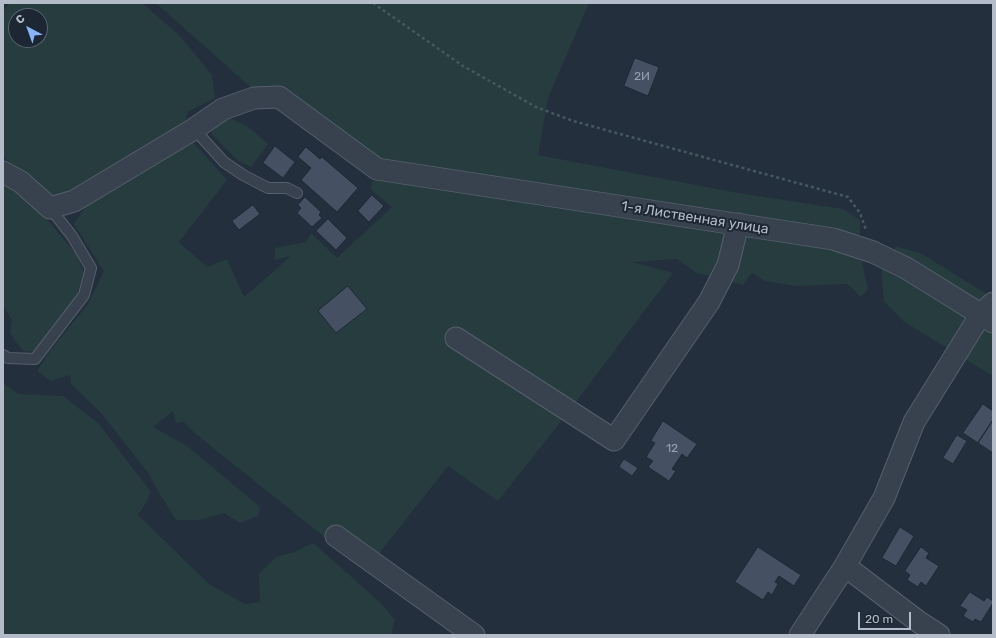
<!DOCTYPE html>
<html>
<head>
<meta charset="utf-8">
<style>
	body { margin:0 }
	#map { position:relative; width:996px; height:638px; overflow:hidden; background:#242f3e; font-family:Rubik,sans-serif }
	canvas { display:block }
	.frame { position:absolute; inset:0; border:4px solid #b4bcc9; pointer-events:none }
	.north { position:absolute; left:8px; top:8px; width:40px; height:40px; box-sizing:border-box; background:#1d2633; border:1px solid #59626f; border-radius:50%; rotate:319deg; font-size:11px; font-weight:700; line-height:16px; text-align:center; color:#b4bcc9 }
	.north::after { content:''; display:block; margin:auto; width:14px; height:18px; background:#8ab4f8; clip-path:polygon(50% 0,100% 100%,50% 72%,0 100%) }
	.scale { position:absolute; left:858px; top:612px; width:53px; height:18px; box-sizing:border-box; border:2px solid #b4bcc9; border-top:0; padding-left:5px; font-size:12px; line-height:14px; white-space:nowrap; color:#b4bcc9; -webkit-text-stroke:3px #1d2633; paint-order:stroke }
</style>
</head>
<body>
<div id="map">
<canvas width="996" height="638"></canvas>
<div class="frame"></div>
<div class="north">С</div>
<div class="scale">20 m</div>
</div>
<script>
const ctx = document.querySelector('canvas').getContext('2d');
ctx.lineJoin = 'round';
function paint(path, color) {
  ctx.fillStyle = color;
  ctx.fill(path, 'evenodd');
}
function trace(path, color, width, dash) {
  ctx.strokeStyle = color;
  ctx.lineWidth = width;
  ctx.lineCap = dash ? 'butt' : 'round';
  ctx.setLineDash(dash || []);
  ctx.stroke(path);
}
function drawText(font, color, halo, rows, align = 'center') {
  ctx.font = font + ' Rubik,sans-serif';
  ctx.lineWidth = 4;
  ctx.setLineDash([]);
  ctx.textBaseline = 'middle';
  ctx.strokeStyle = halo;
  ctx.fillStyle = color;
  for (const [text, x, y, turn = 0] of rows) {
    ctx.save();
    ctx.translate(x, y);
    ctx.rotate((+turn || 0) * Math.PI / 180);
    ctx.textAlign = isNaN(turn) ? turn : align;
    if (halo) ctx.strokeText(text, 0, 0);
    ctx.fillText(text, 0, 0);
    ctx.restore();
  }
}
paint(new Path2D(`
	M10,3H142L180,36L212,75L215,98L187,112L186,124L71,196L53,200L23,172L3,157V11ZM16,16H40V40H16Z
	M156,3H589L548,98L538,155L738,193L843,209L860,220V242L401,170L256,92Z
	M221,113L251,129L268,144L251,167L238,161L212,134L210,122Z
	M191,140L227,180L179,242L207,267L227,259L244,297L280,266L290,256L275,260V248L306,242L311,233L337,258L392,207L370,189L374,178L860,253L868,289L861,297L847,284L797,286L765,281L752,273L743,285L697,273L677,259L632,262L673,273L573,406L498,501L448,466L366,570L197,435L184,422L176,423L173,411L153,427L187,446L260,507L258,516L240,523L224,513L199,520H176L161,496L148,473L103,415L71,384L70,375L51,381L37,371L50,351L88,304L104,271L74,224L86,206Z
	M3,179L9,183L46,218L76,254L84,272L77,296L35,352L23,351L10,333L12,320L3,306Z
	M896,246L922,254L993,298V376L903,321L884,301L881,270Z
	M3,383L18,394L63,396L99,424L151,492L146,503L138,515L209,584L245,604L260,602L259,574L276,557L297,551L313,543L380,602L395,620L391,635H3Z`), '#263c3f');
const building = new Path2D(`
	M635,58L659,67L648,96L624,86Z
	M275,146L295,162L283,178L263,163Z
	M306,147L320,159L322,157L358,188L337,212L301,180L311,168L298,157Z
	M372,195L384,206L369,222L358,211Z
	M305,197L321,212L319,215L322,218L312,227L297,213L301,208L298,205Z
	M253,205L260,214L239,230L232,221Z
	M328,219L347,238L336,250L316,231Z
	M348,286L367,309L336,333L318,311Z
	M983,404L993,411V420L978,443L963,433Z
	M993,420V453L978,443Z
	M663,421L697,444L687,458L682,454L672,469L676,471L669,481L648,467L653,461L646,457L655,443L651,441Z
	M957,435L967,441L953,464L943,458Z
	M624,459L638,468L632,476L619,467Z
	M900,527L914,536L896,566L882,558Z
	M758,547L801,575L794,586L779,576L775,582L778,584L772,595L768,592L763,600L735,582Z
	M921,547L929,553L926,558L939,566L926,586L921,582L918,587L907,580L910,575L905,571Z
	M970,592L984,601L987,597L993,601V603L981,622L975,619L973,622L963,616L967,610L960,606Z`);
paint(building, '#455162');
trace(building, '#1f2835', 1);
const lane = new Path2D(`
	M194,129L224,162L243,175L268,188H287L297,193
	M3,355L8,358L35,359L84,295L91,268L72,236L50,208`);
const street = new Path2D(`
	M3,172L21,182L50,208L74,201L194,129L223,109L254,98L279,97L377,169L833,239L873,252L906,268L993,322
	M456,338L614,440L709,302L728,265L738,224
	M336,536L474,635
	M845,566L919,622L939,635
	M800,635L845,566L884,498L914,422L981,314L993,303`);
trace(lane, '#565f6c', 12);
trace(street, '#565f6c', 23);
trace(new Path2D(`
	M373,3L463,66L536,107L573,121L848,197L860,213L866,230`), '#44595c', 2.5, [3, 3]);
trace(lane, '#38414e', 10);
trace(street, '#38414e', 21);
drawText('12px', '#98a1af', null, [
	["2И",642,77],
	["12",672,449]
]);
drawText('14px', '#b4bcc9', '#1d2633', [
	["1-я Лиственная улица",695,218,9]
]);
</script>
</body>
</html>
